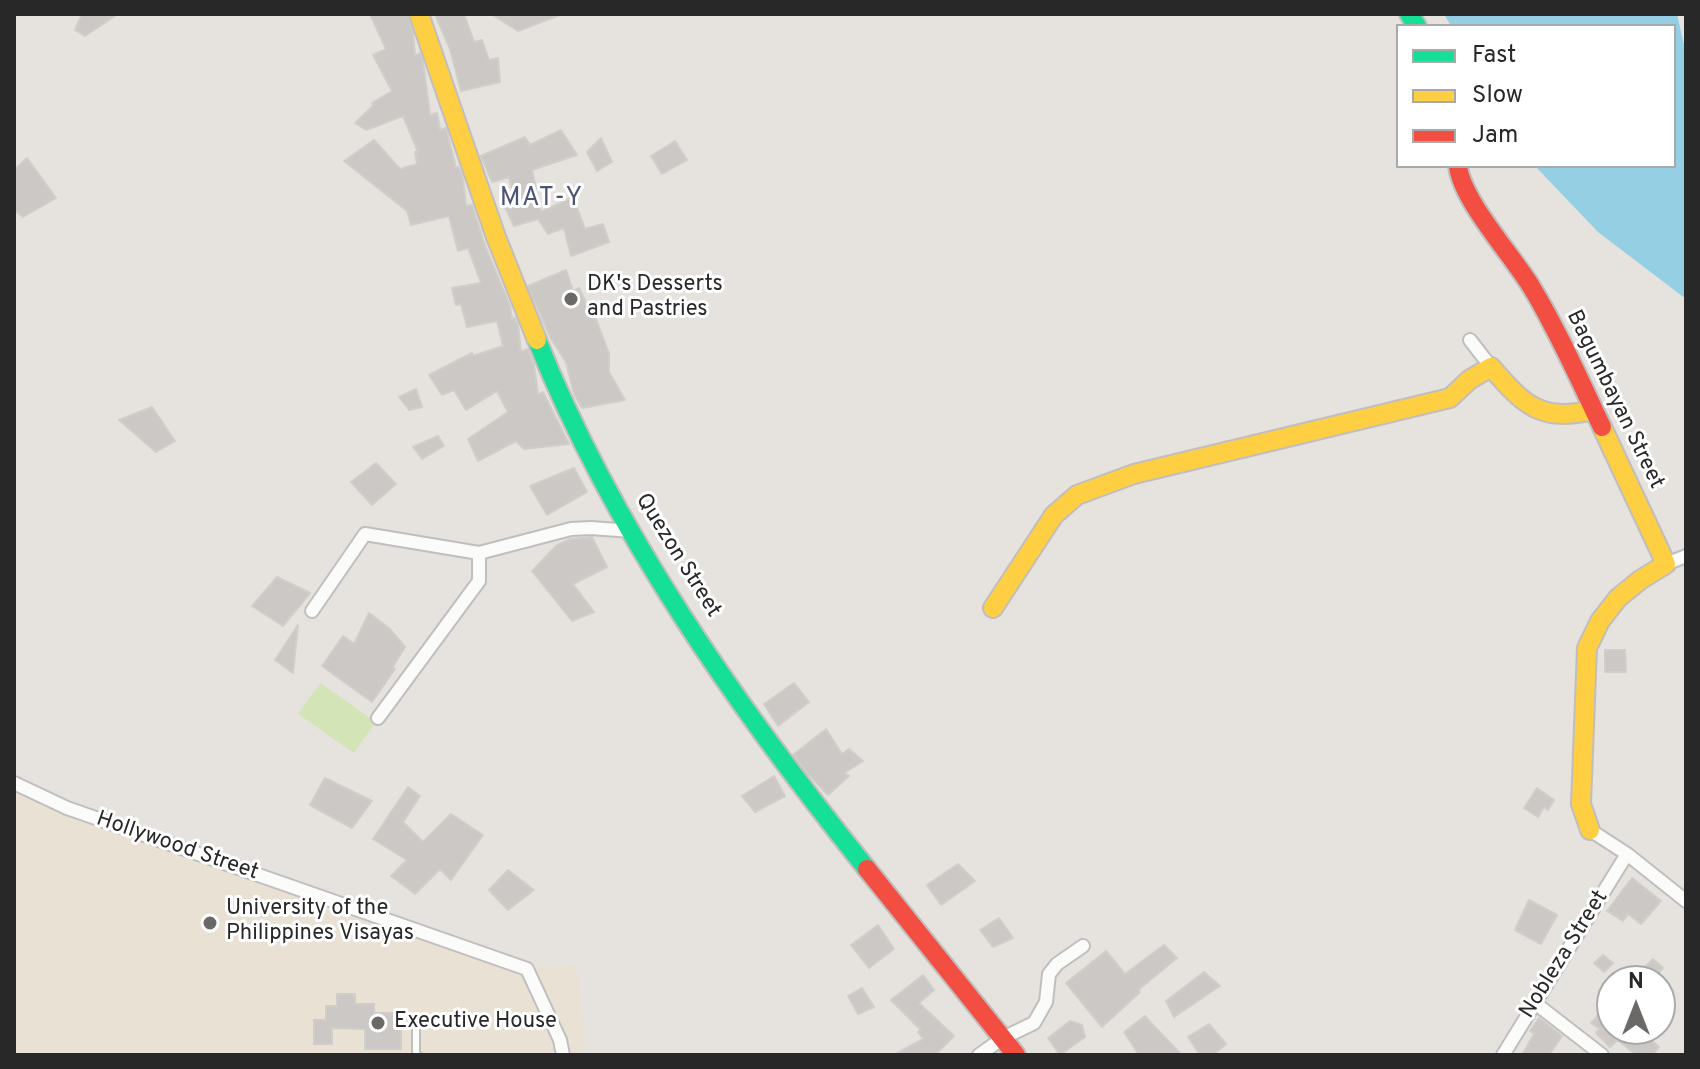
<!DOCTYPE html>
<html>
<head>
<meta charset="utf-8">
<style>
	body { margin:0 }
	#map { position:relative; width:1700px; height:1069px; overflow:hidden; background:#e6e2de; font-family:Overpass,sans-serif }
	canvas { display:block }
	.frame { position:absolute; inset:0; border:16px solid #282828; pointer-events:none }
	.legend { position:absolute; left:1396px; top:24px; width:280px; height:144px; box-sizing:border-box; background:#fff; border:2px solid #a9a9a9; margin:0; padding:10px 14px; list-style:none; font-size:24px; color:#282828 }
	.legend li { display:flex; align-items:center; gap:16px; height:40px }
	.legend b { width:40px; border:2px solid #a9a9a9 }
	.north { position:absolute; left:1596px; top:965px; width:80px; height:80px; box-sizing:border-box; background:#fff; border:2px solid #a9a9a9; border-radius:50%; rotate:0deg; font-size:22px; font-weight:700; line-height:32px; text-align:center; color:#282828 }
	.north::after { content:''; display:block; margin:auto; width:28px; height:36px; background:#6a6968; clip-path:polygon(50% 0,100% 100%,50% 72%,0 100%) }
</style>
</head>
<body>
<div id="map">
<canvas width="1700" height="1069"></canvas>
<div class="frame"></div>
<ul class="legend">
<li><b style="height:10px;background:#16e098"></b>Fast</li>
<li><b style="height:10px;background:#ffcf43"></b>Slow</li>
<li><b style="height:10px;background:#f24e42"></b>Jam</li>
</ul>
<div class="north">N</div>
</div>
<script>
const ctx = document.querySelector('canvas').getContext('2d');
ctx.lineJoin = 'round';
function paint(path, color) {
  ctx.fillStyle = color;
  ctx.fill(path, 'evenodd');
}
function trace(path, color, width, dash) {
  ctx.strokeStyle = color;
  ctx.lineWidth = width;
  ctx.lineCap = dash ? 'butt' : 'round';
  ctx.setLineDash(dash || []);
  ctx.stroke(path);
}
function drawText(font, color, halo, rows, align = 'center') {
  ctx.font = font + ' Overpass,sans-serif';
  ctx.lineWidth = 6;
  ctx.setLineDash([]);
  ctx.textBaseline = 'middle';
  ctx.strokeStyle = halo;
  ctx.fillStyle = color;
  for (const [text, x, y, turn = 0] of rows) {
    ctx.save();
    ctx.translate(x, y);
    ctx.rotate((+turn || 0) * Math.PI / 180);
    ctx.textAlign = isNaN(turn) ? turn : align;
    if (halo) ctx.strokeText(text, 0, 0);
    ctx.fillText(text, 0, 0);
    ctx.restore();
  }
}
paint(new Path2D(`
	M14,786L166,844L297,881L527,969L577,965L586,1055H14Z`), '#e9e1d3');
paint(new Path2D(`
	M320,683L376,722L354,753L298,714Z`), '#d3e4b6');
paint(new Path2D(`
	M1444,14H1677L1686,54V299L1598,232L1535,166H1674V26H1451Z`), '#95cfe4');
const building = new Path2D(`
	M82,14H118L85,36L75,30Z
	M370,14H407L413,33L415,56L420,53L423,62L430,115L437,113L440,130L446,128L456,168L459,167L463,179L466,206L472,205L486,248L510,306L512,319L515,318L518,325L521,352L528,349L534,365L538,395L543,392L569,444L524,449L516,441L478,461L468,439L508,412L497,391L466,410L454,390L442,395L429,375L472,353L473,356L503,346L497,321L467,327L461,304L456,305L452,288L481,283L468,248L458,251L449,216L411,225L407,211L344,161L374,140L400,169L417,164L415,152H418L403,116L366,130L355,123L374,105L372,103L392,91L373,55L386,49Z
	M435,14H464L474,42L482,40L489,60L498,58L500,82L461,91L450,49Z
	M491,14H560V15L518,31Z
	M561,130L577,155L532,170L541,212L573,197L585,229L603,224L609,242L571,256L564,228L548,234L538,219L514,226L504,205L515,202L509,177L492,182L481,156L525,137L530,145Z
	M601,138L612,162L597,171L587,152Z
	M675,141L687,160L662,174L651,156Z
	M27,158L56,198L23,217L14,210V170Z
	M566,270L573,291L579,288L593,318L595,316L609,354V372L625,400L582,408L574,394L566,362L550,337L528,286Z
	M416,389L422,407L409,410L399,397Z
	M152,407L175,441L156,452L119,420Z
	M438,436L444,446L422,459L413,447Z
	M376,463L396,484L372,505L351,482Z
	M574,468L587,492L547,515L530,486Z
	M592,537L607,567L573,584L594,612L572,621L532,571L556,546L570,539Z
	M277,577L310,593L283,626L252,606Z
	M369,613L389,628L405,647L392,668L395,669L372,702L322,666L343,636L354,644Z
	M298,625L293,673L275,660Z
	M1605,650H1625L1626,672H1605Z
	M794,683L809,702L778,726L764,704Z
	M826,729L842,754L849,749L863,761L844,773L849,776L828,795L806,772L793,755Z
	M774,776L785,796L755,812L742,796Z
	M325,778L372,801L352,828L310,805Z
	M408,787L420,796L403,822L423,842L451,814L483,835L451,880L440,869L415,894L391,876L407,860L373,839Z
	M1537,788L1554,800L1548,810L1544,807L1538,817L1524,808Z
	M958,864L975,881L941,905L927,885Z
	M508,870L534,890L508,910L489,890Z
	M1632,878L1661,901L1641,924L1628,914L1623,921L1607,911Z
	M1529,900L1557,915L1541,944L1515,930Z
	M999,918L1013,938L993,947L980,930Z
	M878,925L894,949L869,968L851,945Z
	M1164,945L1177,958L1138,990L1140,992L1102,1027L1066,983L1106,951L1125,974Z
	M1603,955L1613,963L1604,972L1594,963Z
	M1653,959L1663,968L1651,981L1641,971Z
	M1204,972L1220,986L1174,1017L1166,1001Z
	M923,975L934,990L919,1003L954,1036L935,1055H894L923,1039L918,1032L921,1030L891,1000Z
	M862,988L874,1007L858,1014L848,996Z
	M337,994H355V1004H374V1013H401V1049H365V1029L332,1028V1044H314V1020H326V1006H337Z
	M1612,1000V1029H1638L1659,1047L1652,1055H1636L1618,1040L1610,1047L1596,1033L1600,1029L1591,1023Z
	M1145,1016L1152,1024L1182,1055H1139L1124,1032Z
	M1539,1018L1562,1036L1549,1055H1522L1534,1034L1530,1031Z
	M1070,1021L1082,1025L1085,1037L1060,1055L1048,1038Z
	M1209,1024L1226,1044L1213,1055H1200L1188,1037Z`);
paint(building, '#cbc8c5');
trace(building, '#d1ceca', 2);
const lane = new Path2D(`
	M416,1023V1054L418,1055`);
const street = new Path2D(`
	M1470,340L1491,367
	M1666,564L1686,556
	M312,611L365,534L479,553
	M378,718L479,581V553L571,529L591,528L631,531
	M14,783L67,808L527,969L560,1040L563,1055
	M1590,830L1627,854L1686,901
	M1535,1003L1602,1055
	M979,1055L1003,1038L1034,1023L1046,1002L1049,974L1057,964L1083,946
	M1503,1055L1627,854`);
const fast = new Path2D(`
	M1409,14L1417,26
	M537,340C613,531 739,710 867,869`);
const slow = new Path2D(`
	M419,14L496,237L537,340
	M993,608L1054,515L1077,495L1134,474L1450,398L1469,380L1491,367C1525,406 1540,422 1594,410
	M1590,830L1581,804L1587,648L1600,621L1618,598L1640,580L1666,564L1602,427`);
const jam = new Path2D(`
	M1458,166C1462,201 1513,256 1532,288C1558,331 1580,381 1602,427
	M867,869L1016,1055`);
trace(lane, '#c0bebf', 10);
trace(street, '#c0bebf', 16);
trace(fast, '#c0bebf', 22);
trace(slow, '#c0bebf', 22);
trace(jam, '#c0bebf', 22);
trace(lane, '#fbfbfa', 6);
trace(street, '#fbfbfa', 12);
trace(fast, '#16e098', 18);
trace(slow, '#ffcf43', 18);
trace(jam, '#f24e42', 18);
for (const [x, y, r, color] of [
	[571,299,8,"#6a6968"],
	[210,923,8,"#6a6968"],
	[378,1023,8,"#6a6968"]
]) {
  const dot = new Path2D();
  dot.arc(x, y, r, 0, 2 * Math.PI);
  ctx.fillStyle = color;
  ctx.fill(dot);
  trace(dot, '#fff', 3);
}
drawText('22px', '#282828', '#fff', [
	["DK's Desserts",587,286],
	["and Pastries",587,311],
	["University of the",226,910],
	["Philippines Visayas",226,935],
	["Executive House",394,1023]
], 'left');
drawText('22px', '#282828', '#fff', [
	["Bagumbayan Street",1614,400,64],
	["Quezon Street",677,556,58],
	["Hollywood Street",177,847,19],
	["Nobleza Street",1565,955,-58]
]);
ctx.letterSpacing = '2px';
drawText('26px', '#4b5376', '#fff', [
	["MAT-Y",542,200]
]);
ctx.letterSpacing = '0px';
</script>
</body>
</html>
